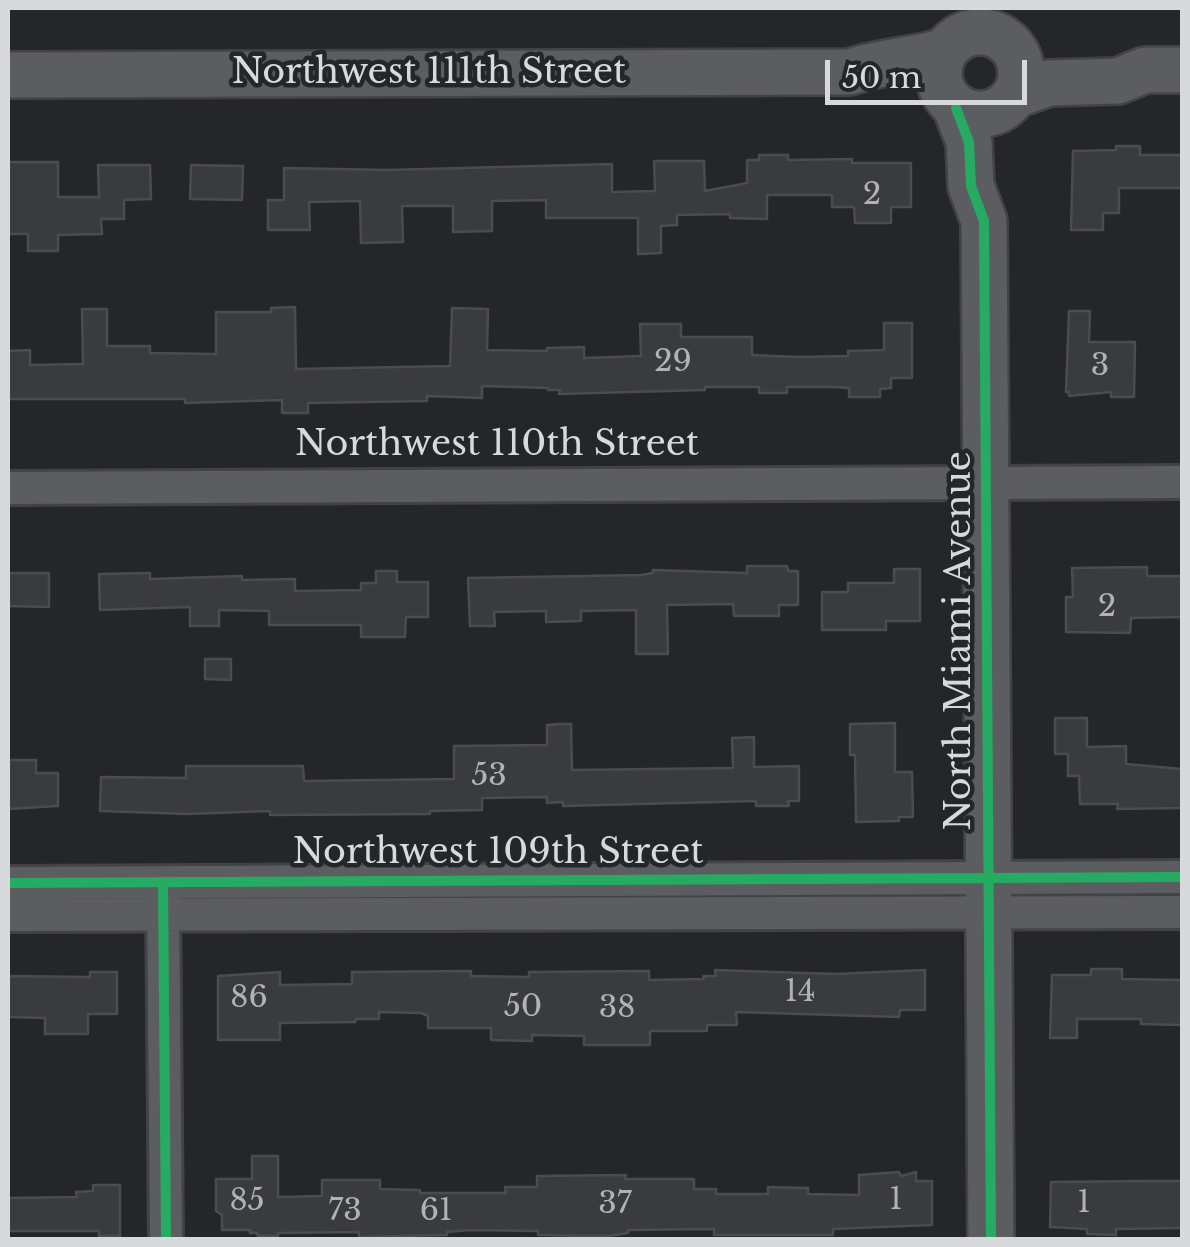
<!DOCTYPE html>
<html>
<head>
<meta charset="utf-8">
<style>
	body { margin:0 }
	#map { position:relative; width:1190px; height:1247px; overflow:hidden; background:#242629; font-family:"Libre Baskerville",serif }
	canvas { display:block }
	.frame { position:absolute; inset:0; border:10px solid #d7d9dc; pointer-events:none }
	.scale { position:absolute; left:825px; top:60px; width:202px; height:45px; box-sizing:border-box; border:5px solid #d7d9dc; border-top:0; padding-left:12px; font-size:30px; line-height:35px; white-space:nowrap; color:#d7d9dc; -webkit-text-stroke:8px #23262a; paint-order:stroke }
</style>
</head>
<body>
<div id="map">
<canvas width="1190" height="1247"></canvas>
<div class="frame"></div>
<div class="scale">50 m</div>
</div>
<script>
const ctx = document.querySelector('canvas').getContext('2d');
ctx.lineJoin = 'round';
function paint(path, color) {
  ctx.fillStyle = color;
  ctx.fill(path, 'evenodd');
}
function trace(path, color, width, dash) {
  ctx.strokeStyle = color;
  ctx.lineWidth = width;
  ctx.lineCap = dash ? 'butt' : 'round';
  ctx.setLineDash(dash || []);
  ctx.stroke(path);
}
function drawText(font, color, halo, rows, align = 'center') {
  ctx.font = font + ' "Libre Baskerville",serif';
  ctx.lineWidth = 9;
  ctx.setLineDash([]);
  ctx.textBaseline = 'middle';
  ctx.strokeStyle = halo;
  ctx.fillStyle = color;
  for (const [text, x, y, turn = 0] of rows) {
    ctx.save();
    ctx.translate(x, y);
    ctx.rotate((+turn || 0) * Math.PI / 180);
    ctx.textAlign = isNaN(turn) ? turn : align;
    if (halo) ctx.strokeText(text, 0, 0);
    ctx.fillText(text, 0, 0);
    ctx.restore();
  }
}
const building = new Path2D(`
	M1116,146H1140V155H1182V188H1119V213H1103V230H1071L1073,151L1116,150Z
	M759,155H788V160L852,159V163H911V207H891V223H855L854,207H832V195H767V219L730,218V214L677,215V225L661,226V253L638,254V218H546V200L492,201V231L453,232V206H402L403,242L361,243L360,201L309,202L310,230H268V200H284V168L388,170L612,164V192L655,191L654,161H704L705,191L747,183V160H759Z
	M8,162H58V197H99L98,165H150L151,199L124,200V219H101L102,234L58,235V251H28V234H8Z
	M191,165L243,166L242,200L190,199Z
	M295,307L296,369L450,366L452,308L488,309L487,350L547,351V348L584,347V358L641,356L640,324H681V337H752V355L797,357L848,356V351L884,350V323H912V378H891V388L880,389V397H849V388L831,387H787V393H759V387H705V390L559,394L560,390H548V388L482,386V398L427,396V401L308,403V413H282V400L185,403V399H8V351L30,350V365L83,364L82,309H107V346H150V353L216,354V312H271V308Z
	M1069,311H1090L1089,342H1135L1134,397H1111V392L1069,396V392H1066Z
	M747,566H787L788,571H798V605H779V616H734L733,604L667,605L668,654H636V610L581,611V621L546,622V611L494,612L495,626H470L468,578L641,575L653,573V570L747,573Z
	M1147,567V576H1182V617L1131,618L1130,633L1066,632V597H1073L1072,568Z
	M894,569H920V621H886V630H822V592H848V583H894Z
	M376,571H397V582H428V617H406L405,637H361V625H269V611L219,610V626H190V607L100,610L99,574L150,573V579L242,576V580L295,579V591L361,590V583H376Z
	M8,573H49V607L8,606Z
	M205,659H231V680L205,679Z
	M1055,718H1087V747L1126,746V764L1182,769V808L1117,809L1118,804H1080L1079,776H1068V754H1055Z
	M895,723V772H912L913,817H899V821L856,822L855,755H850V724Z
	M559,724H571L572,770L733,768L732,738L754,737V767L799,766V801H788L789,806H756V801L563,806V802L547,803V797L482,798V810L430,811V814L270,815V811L187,814L100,811L101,777L186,778V766H303L304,781L454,779V746L547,745V725Z
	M8,760H36V773H58V806L8,809Z
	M1091,969H1122V979L1182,980V1025L1141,1024V1019H1077V1038H1050L1052,975H1091Z
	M715,970L835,974L925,970V1010H900L899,1017L736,1012L737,1025H707V1031H650V1045H584V1036L532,1035V1041L491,1040V1028H428V1016L421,1013L379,1012V1019H356L355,1022L280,1023V1040H218V976L280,972V985L352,984V972L471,971V976L529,977V972L649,971V980L704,979L703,976H716Z
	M90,972H117V1014H88V1034H45V1018L8,1017V976L90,977Z
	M252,1156H278V1197L322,1196V1180H380V1189L420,1190V1193H506L505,1187H537V1176L626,1175L625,1179H694V1189H716V1194H768V1187L808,1188V1194L859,1195V1175L899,1172L901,1176L916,1172V1181H932V1225L833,1229V1235H714V1229L628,1230V1233L609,1236H584L538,1235V1231L470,1230L447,1232V1235L359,1237V1232L278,1233V1236H258L257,1233H250V1230H222V1215L216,1211V1179H252Z
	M1142,1181H1182V1228L1116,1229V1235L1087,1234V1229L1050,1227L1051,1182Z
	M93,1185H120V1236H99V1231H8V1198L77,1197L76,1192L93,1191Z`);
paint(building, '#3a3b3d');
trace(building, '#4a4c4e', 2.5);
const street = new Path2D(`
	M8,488L1182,482
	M8,883L1182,877
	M163,894L166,1240
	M8,915L1182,912`);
const secondary = new Path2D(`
	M939 73a41 41 0 1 1 82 0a41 41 0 1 1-82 0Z
	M8,75L850,72C881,61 913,61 945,51
	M1015,95L1049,83L1118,81L1145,70H1182
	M956,108L969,142L971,186L984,221L991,1240`);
trace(street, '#424346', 38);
trace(secondary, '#424346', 50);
trace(street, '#5c5d60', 32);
trace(secondary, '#5c5d60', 45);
trace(new Path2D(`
	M956,108L969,142L971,186L984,221L991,1240
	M163,882L166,1240
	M8,883L1182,877`), '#26ab63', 10);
drawText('30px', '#b0b2b4', null, [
	["2",872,196],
	["29",673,363],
	["3",1100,367],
	["2",1107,608],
	["53",489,777],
	["14",800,993],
	["86",249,999],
	["50",523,1008],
	["38",617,1009],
	["1",896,1201],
	["85",247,1202],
	["1",1084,1204],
	["37",615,1205],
	["73",345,1212],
	["61",436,1212]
]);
drawText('35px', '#d7d9dc', '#23262a', [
	["Northwest 111th Street",429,73],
	["Northwest 110th Street",497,445],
	["North Miami Avenue",960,641,-90],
	["Northwest 109th Street",498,853]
]);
</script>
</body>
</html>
